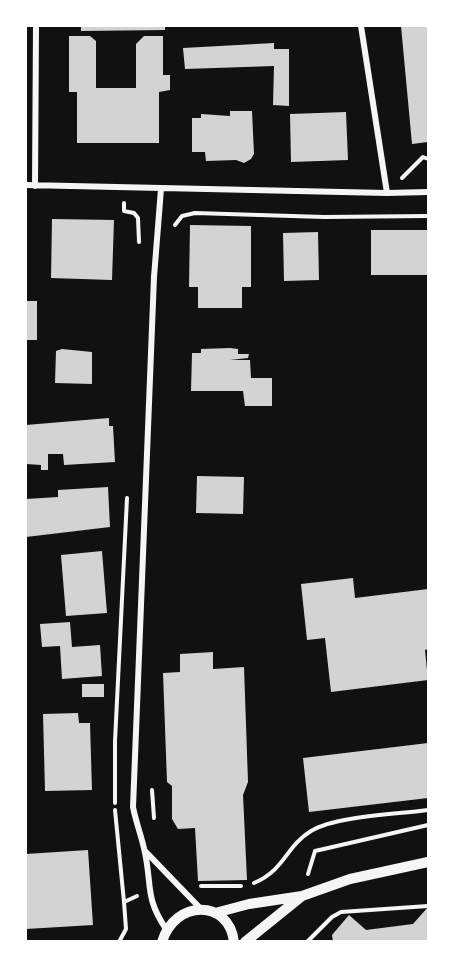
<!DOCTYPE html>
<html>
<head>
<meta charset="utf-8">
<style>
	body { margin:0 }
	#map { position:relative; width:454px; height:967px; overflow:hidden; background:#111; font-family:"DM Sans",sans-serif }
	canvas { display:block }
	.frame { position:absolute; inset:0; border:27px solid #fff; pointer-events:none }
</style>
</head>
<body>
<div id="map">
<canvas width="454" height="967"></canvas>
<div class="frame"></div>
</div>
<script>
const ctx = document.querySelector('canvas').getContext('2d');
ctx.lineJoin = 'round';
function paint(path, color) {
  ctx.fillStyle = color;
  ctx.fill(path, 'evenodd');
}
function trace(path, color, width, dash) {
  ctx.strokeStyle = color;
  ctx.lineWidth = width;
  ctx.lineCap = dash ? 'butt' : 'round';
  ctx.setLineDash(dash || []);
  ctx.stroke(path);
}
paint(new Path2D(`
	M81,26H165V30L81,31Z
	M401,26H428V142L412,144Z
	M69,36H90L96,41V88H136V44L144,36H163V75H170V90L159,92V143H77V92H69Z
	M274,43V49H289V106L273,105L274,66L185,69L183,48Z
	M230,111H252L254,154L251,159L244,163L236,160L206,161L205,152H192V118H201V114L230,116Z
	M346,112L348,160L291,162L290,114Z
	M52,219L114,220L112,280L51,278Z
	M190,225L251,226V287H242V308H198V287H189Z
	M371,230H428V275H371Z
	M318,232L319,280L284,281L283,233Z
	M26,301H37V340H26Z
	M230,348L238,349V354H249L248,358L230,360H250L251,378H272V406H245L243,391H191L192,353H201V349Z
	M62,349L92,352V384L55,383L56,351Z
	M109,418V426H113L115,462L64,465L63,454H48V470H41V465L26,464V425Z
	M197,476L244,477L243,514L196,513Z
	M108,487L110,527L26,537V499L58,497V490Z
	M102,551L107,613L66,616L61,555Z
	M353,578L355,598L428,589V649L425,650L428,680L331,692L325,638L307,640L301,584Z
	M70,622L72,647L100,645L102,676L62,679L60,646L42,647L40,624Z
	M213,652V669L244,667L248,782L243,795L247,880L198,881L195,828L178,829L172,819V786L167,782L163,673L180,672V654Z
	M82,684H104V697H82Z
	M78,713L79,723H90L92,790L45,791L43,714Z
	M428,743V798L309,812L303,758Z
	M88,850L93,925L26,929V854Z
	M428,907V942H333L332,935L349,915L366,930L413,924Z`), '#d3d3d3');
trace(new Path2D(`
	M402,178L423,157L428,159
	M124,203V211L134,213L138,218L139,242
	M175,225L182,216L195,213L324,217L428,216
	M152,790L154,818
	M115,803V741L127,498
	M115,810L124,902
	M308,874L315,851L428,825
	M254,883C285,870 286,846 311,831C335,816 399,814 428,810
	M201,886H241
	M119,942L126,929L124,902L137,896
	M307,942L332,917L341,912L428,906`), '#f5f5f5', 4);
trace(new Path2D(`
	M361,26L387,193
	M26,185L387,193L428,192
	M35,186L36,26
	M161,189L154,277L133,807C136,823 142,837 145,853C152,886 145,898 166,929
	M146,852L201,909`), '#f5f5f5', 6);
trace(new Path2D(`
	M215,913L249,904L302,896L350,879L428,862
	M162,942C175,899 229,899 234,942
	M245,942L302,896`), '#f5f5f5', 10);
</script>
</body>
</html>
